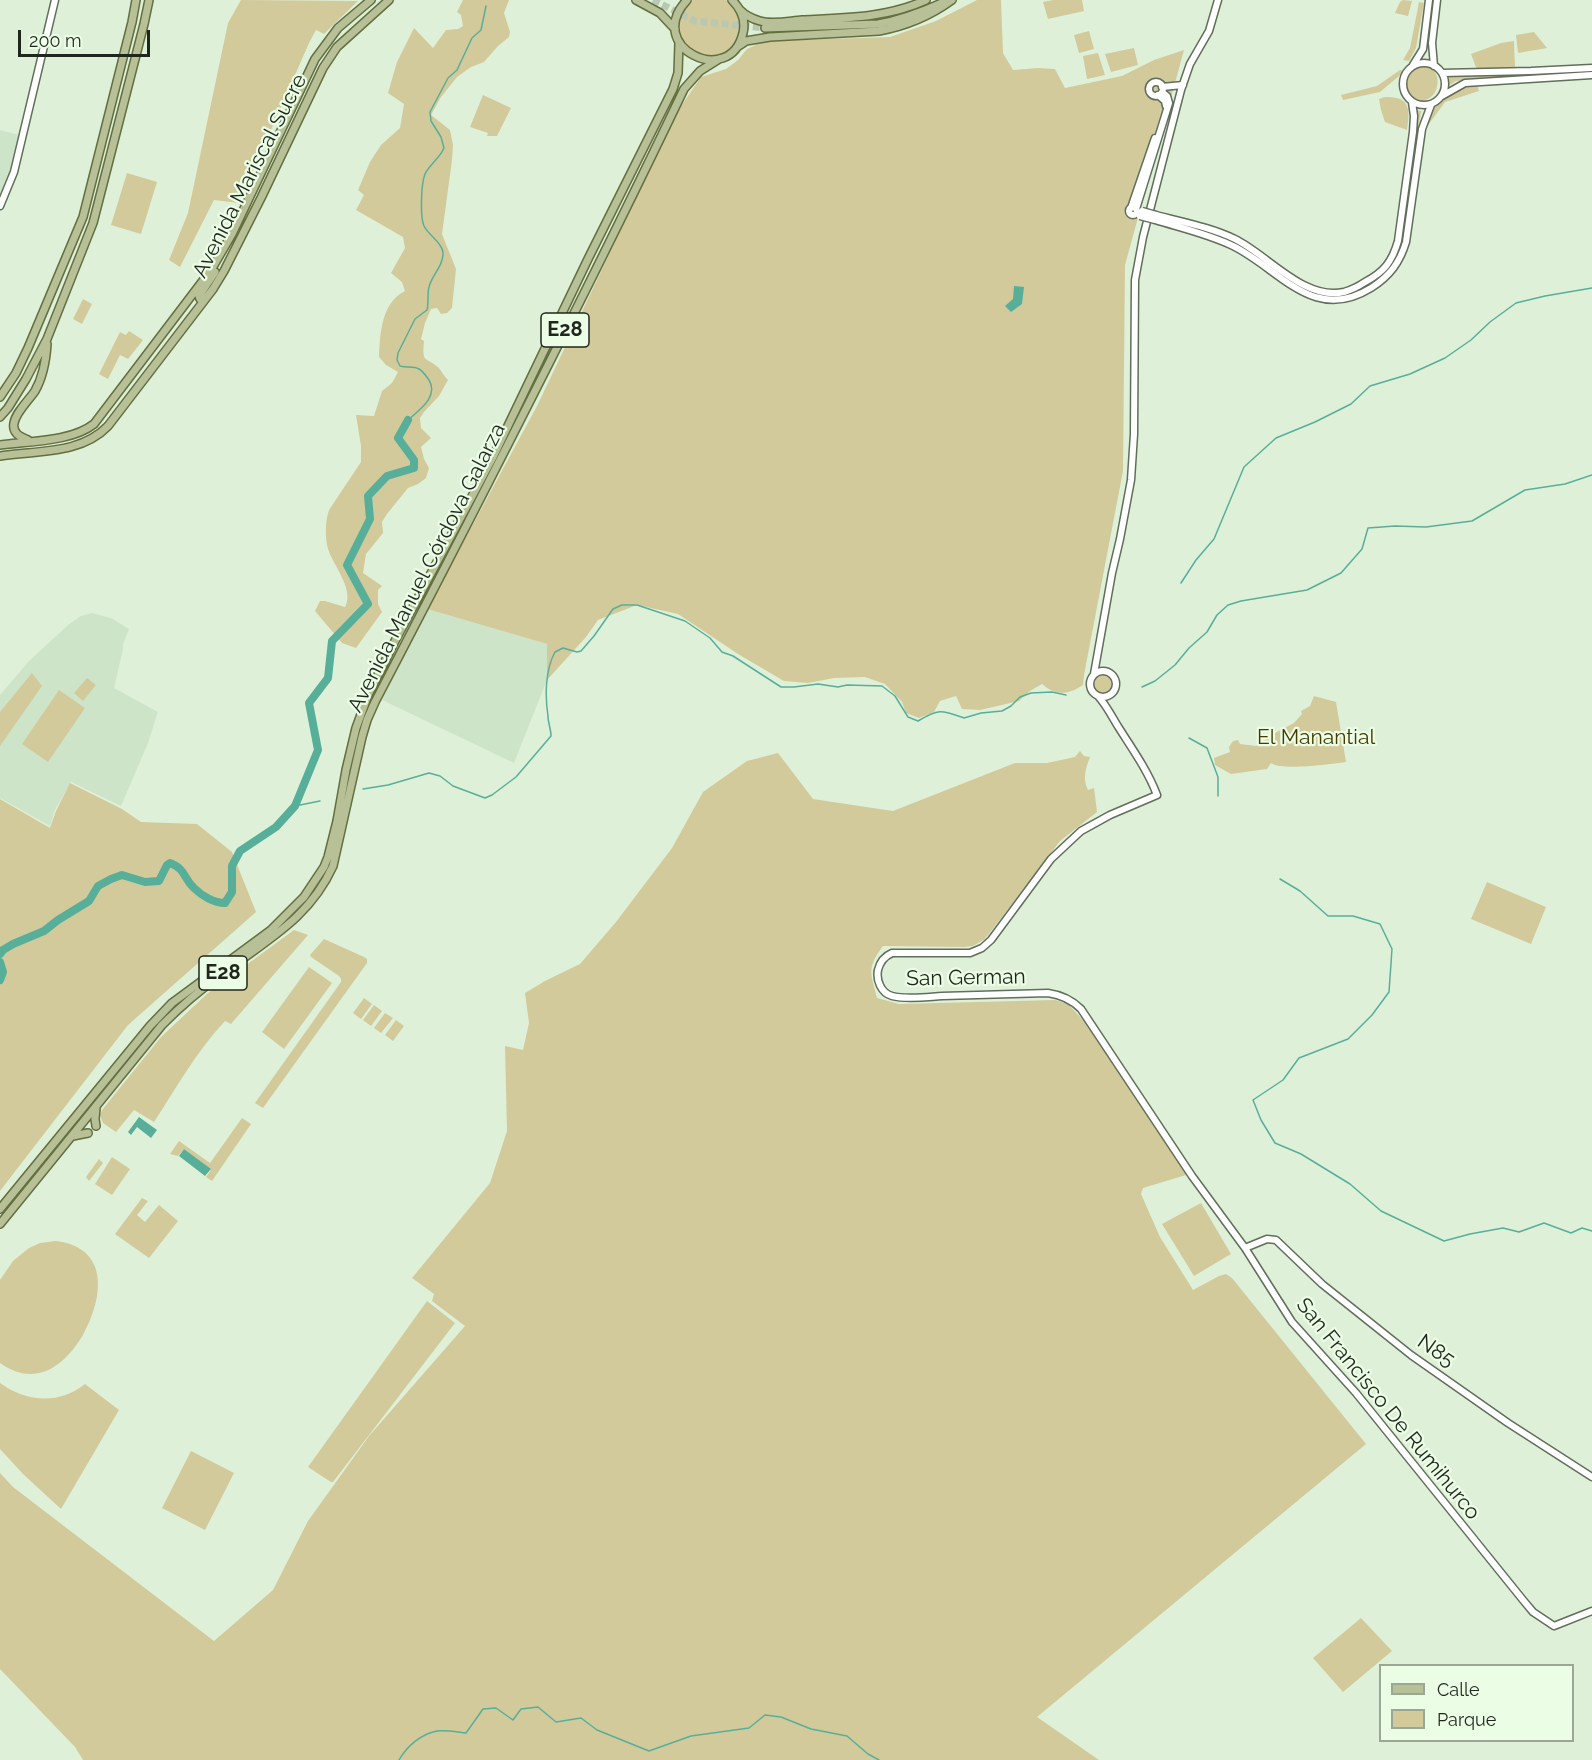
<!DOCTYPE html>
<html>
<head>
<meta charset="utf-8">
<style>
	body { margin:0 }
	#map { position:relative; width:1592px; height:1760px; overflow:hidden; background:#dff0d9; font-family:Raleway,sans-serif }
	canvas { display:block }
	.legend { position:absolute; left:1379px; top:1664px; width:195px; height:78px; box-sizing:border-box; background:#ecfde6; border:2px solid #9aa796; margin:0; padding:8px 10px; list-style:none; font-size:18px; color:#1f261d }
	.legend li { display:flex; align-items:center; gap:12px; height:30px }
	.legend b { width:30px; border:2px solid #9aa796 }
	.scale { position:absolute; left:18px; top:30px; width:132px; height:27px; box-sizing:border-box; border:3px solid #1f261d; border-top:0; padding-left:8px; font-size:18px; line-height:21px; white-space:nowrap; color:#1f261d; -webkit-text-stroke:4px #ecfde6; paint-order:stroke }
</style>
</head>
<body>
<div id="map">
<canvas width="1592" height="1760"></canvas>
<ul class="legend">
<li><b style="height:8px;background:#b8c097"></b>Calle</li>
<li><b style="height:16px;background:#d2ca9b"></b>Parque</li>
</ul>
<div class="scale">200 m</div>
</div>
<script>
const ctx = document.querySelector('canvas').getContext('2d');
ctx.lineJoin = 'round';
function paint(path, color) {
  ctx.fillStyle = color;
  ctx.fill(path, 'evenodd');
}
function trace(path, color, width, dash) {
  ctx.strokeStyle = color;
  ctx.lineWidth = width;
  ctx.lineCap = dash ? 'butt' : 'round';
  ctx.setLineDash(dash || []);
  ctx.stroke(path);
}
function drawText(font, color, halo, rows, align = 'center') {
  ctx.font = font + ' Raleway,sans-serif';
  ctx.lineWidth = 4.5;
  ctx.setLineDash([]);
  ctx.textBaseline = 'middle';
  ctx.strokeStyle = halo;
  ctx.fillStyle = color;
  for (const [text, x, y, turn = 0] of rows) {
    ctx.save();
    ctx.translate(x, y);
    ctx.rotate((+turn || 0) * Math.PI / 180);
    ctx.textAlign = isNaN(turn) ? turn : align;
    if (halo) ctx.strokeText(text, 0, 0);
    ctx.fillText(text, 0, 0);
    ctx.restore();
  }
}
paint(new Path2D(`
	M0,130L19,135L9,175L0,197Z
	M427,609L547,644V680L514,763L382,700Z
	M92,613L111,618L129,629L123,645V649L114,688L158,712L148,743L121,806L71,782L55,810L50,826L0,798V695L29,661L68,625L81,616Z`), '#cee4c8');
paint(new Path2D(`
	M241,0L358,1L324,34L316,30L309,43L239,203L214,200L180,267L169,260L188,213L228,23Z
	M463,0H509L504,13L510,32L509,37L498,46L484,62L471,67L457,77L441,97L431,115L450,130L453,145L452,160L442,234L456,269L452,308L447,313L441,314L437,308L431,309L425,323L421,339L424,341C422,364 425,356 439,368C442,372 445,377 448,380L439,396L424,412L420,418L421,428L431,438L421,447L424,459L429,468L426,478L418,484L408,488L387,514L382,522L383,533L366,554L363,573L382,586L378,590V604L382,612L356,648L342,643L315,611L320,601H325L345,607C355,590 333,565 328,549C325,538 325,521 329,510L361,462V446L356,415L374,416L382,391L392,383L398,372L386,365L379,357C380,334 381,303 405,291L402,282L391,273L405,248L403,237L356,210L364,195L358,190L370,162L381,145L400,128L404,104L388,93L397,62L414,28L433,48L446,30L458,29L463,26L461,15L457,12Z
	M693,0H726C759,30 724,73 692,51C684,45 679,37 679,27C678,16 684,6 693,0Z
	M977,0H1001L1003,53L1013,70L1038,68L1055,69L1065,88L1122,76L1154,60L1184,50L1125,265L1123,471L1084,675L1083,685C1068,695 1056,696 1042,684L1030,691L1019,701L980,710L962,709L956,696L940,701L934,712L919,718L906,713L902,702L885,684L865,677L834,678L808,683L784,681L738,654L678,614L637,605L598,620L586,637L547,680V644L427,609L537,406L677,112L701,77L726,69L738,60L747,49L764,41L890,37L936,21Z
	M1053,0H1082L1084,11L1048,19L1043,2Z
	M1403,0L1412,1L1408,16L1395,13L1400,2Z
	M1419,2L1424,3L1416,48L1409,61L1403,60L1410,48Z
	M1089,31L1094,49L1079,53L1074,35Z
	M1534,32L1547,48L1518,53L1516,35Z
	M1514,41L1515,68L1477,70L1471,54L1501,43Z
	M1134,48L1138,65L1111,72L1105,54Z
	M1098,53L1105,75L1087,79L1083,56Z
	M1422,65L1432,68C1438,75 1439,81 1436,90C1434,95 1430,98 1426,100C1404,109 1396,72 1422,65Z
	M1400,70L1405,71L1380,92L1343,100L1341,95L1377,86Z
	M1523,73L1525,76L1456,81L1447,87L1445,74L1450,76Z
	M1477,84L1479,91L1445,102L1429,124L1423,126C1435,101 1448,87 1477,84Z
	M483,95L511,108L497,136H487L488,133L470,127Z
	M1385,97C1411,96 1410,110 1407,130L1385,122L1381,110L1379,99Z
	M1417,110L1421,111L1403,241L1399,254L1387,274L1383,271L1400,241Z
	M127,173L157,182L141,234L111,225Z
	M83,299L92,304L82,324L73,319Z
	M129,331L143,340L128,359L120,355L108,379L99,374L120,332L126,335Z
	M32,673L42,686L0,746V712Z
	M1093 683a10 10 0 1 1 20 0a10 10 0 1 1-20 0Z
	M87,678L96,685L83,701L74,693Z
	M59,690L85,708L48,762L22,744Z
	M1314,696L1336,702L1346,762C1331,764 1282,771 1271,763L1267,769L1231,774L1215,765L1214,758L1230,752L1229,747L1233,741L1238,740L1240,744L1256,746L1273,734L1294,723L1302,714L1301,711L1310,706Z
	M1080,751L1084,756L1090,757C1086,768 1082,778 1088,790L1094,788L1097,812L1060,841L985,939L973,946L964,947L883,946C866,969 871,973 877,998L899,1004L1055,1000L1068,1004L1084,1021L1179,1162L1186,1175L1143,1188L1141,1194L1160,1237L1193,1290L1219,1276L1226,1274L1232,1278L1366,1444L1037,1717L1099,1760H83L75,1747L0,1669V1473L13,1487L214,1641L273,1590L308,1521L369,1436L465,1326L432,1301L434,1294L412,1278L490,1183L507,1131L505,1046L523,1050L529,1023L525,993L545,981L580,964L616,922L672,848L703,792L747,761L778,753L813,799L893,811L1015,763H1047L1075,757Z
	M70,783L122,809L141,822L197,824L232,852L256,912L128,1025L0,1191V799L50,828L56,811Z
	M1487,882L1546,907L1531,944L1471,919Z
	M294,930L308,935L231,1024L225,1021C196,1052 177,1087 154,1122L134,1110L116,1132L103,1123L100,1115L102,1110L161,1037L208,993Z
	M324,939L364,957L367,959V963L263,1108L255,1103L341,982V979L339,976L311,957L310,955Z
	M309,967L332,983L284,1049L262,1032Z
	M364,998L372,1004L361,1019L353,1013Z
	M374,1005L382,1011L371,1026L363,1020Z
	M385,1013L393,1018L381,1033L374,1028Z
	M396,1020L404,1026L393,1041L385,1035Z
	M242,1118L251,1124L212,1181L206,1177L211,1170L184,1149L178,1156L170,1154L179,1141L210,1163Z
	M112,1157L130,1169L112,1195L95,1184Z
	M99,1159L103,1163L89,1181L86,1177Z
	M142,1198L148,1201L137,1215L145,1222L159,1205L178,1221L149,1258L115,1234Z
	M1201,1203L1231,1254L1194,1276L1162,1224Z
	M56,1241C111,1248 103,1299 83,1335C64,1367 35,1388 0,1363V1280L13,1261L29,1248L40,1243Z
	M427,1301L455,1323L333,1482H331L308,1467Z
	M0,1383C26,1402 59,1405 85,1384L119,1410L61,1509L23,1474L0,1449Z
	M191,1451L234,1473L205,1530L162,1508Z
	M1361,1618L1392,1651L1343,1692L1313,1658Z`), '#d2ca9b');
paint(new Path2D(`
	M1014,286L1024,287L1022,304L1011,312L1005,306L1013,299Z
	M139,1117L157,1130L151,1138L137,1127L131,1135L128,1132Z
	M184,1149L211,1169L205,1176L179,1156Z`), '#57af9a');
trace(new Path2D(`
	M408,420C419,410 439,397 429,380C426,376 424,372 419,369C413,366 407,368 400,366L397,360L398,353L415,319L427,310C429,303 427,294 429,287C432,275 444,265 443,252C441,241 429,236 424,226C420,217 421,184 425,174C429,165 440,158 444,148L441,137L431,121L430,112L448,78L457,70L472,38L481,30L486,6
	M1181,583L1196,560L1214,539L1244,467L1276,438L1315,422L1351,404L1370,386L1410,374L1445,358L1471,340L1490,322L1516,303L1545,296L1592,288
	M1142,687L1155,681L1175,665L1189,648L1207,632L1217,615L1228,605L1241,601L1307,590L1341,573L1362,549L1368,528L1395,526L1426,527L1472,521L1525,490L1565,484L1592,475
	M1189,738L1207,748L1218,777V796
	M363,789L388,785L429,773L440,776L453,786L485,798L492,795L516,777L551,736C551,729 548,723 548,716C545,697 545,670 555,652L563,648L577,652L581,651L594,636L613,609L622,605H637L685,621L710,638L722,652L733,656L781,687H794L818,684L838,687L847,685L882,686L895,696L908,717L918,721C939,708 942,710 964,718L981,713L1002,711L1011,706L1020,697L1031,693L1052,692L1066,695
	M295,806L320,801
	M1280,879L1300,891L1328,916H1353L1380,924L1392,949L1389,992L1372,1015L1348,1039L1299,1058L1283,1080L1253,1100L1261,1120L1275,1143L1301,1154L1350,1184L1381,1211L1444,1241L1470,1234L1503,1228L1519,1232L1544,1223L1571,1233L1582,1228L1592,1231
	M399,1760C407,1746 421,1734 437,1731C446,1730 457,1732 466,1733L483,1709L496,1708L513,1720L521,1709L538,1707L556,1722L581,1718L597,1730L649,1751L691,1736L749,1728L765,1715L781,1717L811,1729L847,1736L868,1754L879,1760`), '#57af9a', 1.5);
trace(new Path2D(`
	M0,954L3,950L13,944L44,931L58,920L89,901L98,886L111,879L122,875L145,882L159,881L167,865L170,863C186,869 183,878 194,888C202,896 214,903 225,903L232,892V866L240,851L276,827L295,806L318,750L309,703L328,678L332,641L368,604L347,565L370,519L368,496L387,476L414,468V460L398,438L408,420
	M0,962L3,972L0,980`), '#57af9a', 8);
trace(new Path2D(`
	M653,0L695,21L765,28`), '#b9c8b3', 7, [7, 3.5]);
const secondary = new Path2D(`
	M1403 84a21 21 0 1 1 42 0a21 21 0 1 1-42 0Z
	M1413,65L1423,49L1429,0
	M1434,66L1432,43L1437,0
	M1442,73L1531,71L1592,68
	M1149 89a7 7 0 1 1 14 0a7 7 0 1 1-14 0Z
	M1162,87L1183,85
	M1158,95L1165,101L1166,106
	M1442,96L1465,83L1592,75
	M0,206L14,172L55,0
	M1129 211a4 4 0 1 1 8 0a4 4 0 1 1-8 0Z
	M1131,208L1155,138
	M1136,209L1169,103L1167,96L1162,92
	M1156,215C1182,222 1210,227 1235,239C1268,255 1304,301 1344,292C1351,290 1359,286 1365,282C1384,272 1392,262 1398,241L1413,132L1414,116L1412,102
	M1155,220C1181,228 1208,234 1233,246C1280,269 1313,324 1371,288C1390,276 1400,262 1406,242L1422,129L1431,105
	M1090 684a13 13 0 1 1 26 0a13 13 0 1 1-26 0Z
	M1094,674L1112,573L1120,539L1131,480L1134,434L1135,280L1143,237L1181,90L1190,64L1209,31L1218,0
	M1098,696C1107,706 1112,717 1119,728C1133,750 1148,771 1157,795L1110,815L1081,831L1051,859L991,940L982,948L970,953H892C885,956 880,962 878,970C876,980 881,993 892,996C907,1000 927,997 942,996C978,995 1013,994 1048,993C1062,995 1072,1000 1081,1009L1192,1176L1245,1248L1292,1322L1356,1393L1523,1600L1533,1612L1554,1626L1592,1611
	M1245,1248L1267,1239L1276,1240L1322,1284L1411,1355L1508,1423L1592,1477`);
const primary = new Path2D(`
	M636,0L660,13L675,29
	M687,0C643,47 730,89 743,33C746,20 741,9 732,0
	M740,10C745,15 753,19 760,21C773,25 789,21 802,20C844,18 887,18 926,0
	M765,28L878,24C901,20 922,12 944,2
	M737,47L746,41L770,37L879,31C907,26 930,16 952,0
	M204,300L200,299L199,296L215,272
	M0,397L16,373L28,348L83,217L132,22L136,0
	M0,417L8,408L26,379L47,339L93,223L144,24L149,0
	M28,440C20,437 12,433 14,423C16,412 29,400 35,391C43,377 46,360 47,344
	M0,445C29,441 71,442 94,424L211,270L232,234L315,59L338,28L371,0
	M0,456C37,450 80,455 108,426L213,289L224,271L261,198L323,68L337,47L389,0
	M96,1108L95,1119L96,1126
	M73,1136L88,1133
	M0,1209L150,1026L172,1003L271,930L304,897L324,867L328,857L337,821L346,770L356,728L368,695L396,639L494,455L588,259L673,89L678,73L679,43
	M0,1224L162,1025C181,1006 201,989 222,974C266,940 309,919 333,866L362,737L367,720L375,702C481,499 585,296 684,89L700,71L719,59`);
trace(secondary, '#606e5b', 9);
trace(primary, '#636f3f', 10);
trace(secondary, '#fff', 6);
trace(primary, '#b8c097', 7);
const secondaryBridge = new Path2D(`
	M1142,211L1156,215
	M1140,216L1155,220`);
trace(secondaryBridge, '#606e5b', 9, []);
trace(secondaryBridge, '#fff', 6);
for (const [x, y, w] of [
	[565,330,48],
	[223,973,48]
]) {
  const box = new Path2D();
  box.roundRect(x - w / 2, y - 17, w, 34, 4.5);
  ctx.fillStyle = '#ecfde6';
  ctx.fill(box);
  trace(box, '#1f261d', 1.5);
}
drawText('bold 20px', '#1f261d', null, [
	["E28",565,330],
	["E28",223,973]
]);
drawText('21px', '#1f261d', '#ecfde6', [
	["Avenida Mariscal Sucre",250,176,-63],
	["Avenida Manuel Córdova Galarza",427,568,-63],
	["San German",966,978,-1],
	["N85",1436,1351,35],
	["San Francisco De Rumihurco",1388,1409,51]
]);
drawText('21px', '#453c01', '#ecfde6', [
	["El Manantial",1316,738]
]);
</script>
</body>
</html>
